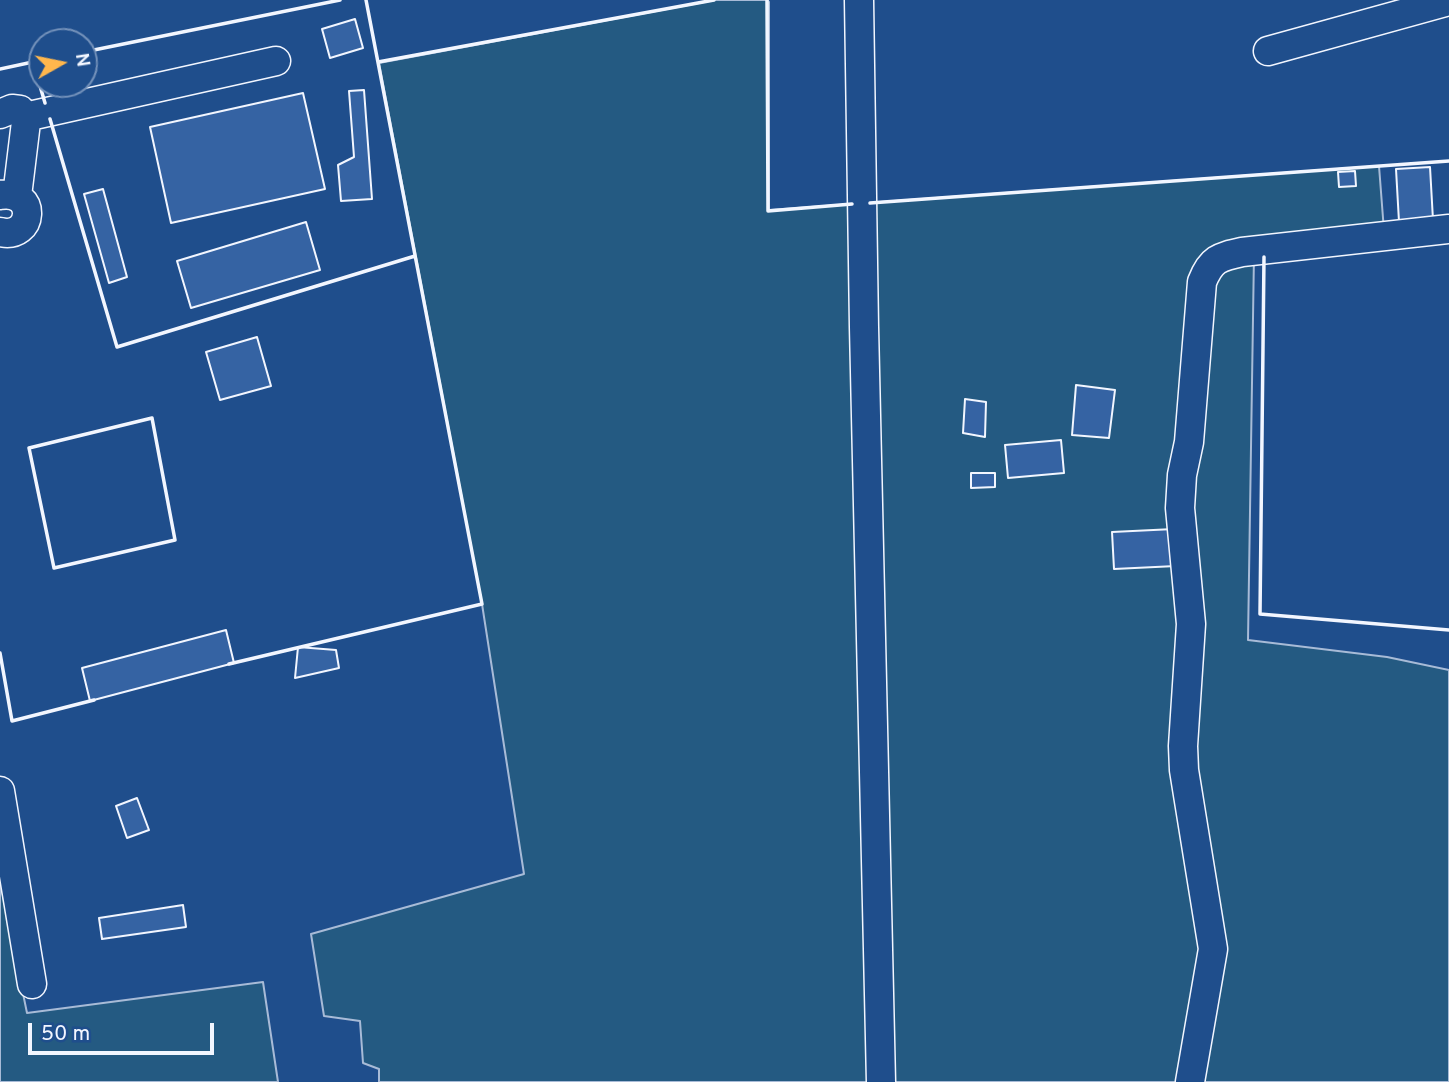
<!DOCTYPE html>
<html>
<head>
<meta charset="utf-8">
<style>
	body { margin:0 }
	#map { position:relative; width:1449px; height:1082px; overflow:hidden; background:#1f4e8c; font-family:Overpass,sans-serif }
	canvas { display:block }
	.north { position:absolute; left:28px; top:28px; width:70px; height:70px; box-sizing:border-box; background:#1f4e8c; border:2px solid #7391ba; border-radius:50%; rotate:81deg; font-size:19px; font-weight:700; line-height:28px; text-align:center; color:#f2f6ff }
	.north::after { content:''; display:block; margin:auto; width:24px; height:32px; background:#ffb74d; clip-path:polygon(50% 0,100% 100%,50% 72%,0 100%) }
	.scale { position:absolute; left:28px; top:1023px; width:186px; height:32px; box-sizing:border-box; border:4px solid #f2f6ff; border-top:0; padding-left:9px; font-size:21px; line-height:24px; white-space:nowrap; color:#f2f6ff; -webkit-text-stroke:5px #1f4e8c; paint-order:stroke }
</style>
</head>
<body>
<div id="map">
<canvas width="1449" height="1082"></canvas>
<div class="north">N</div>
<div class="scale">50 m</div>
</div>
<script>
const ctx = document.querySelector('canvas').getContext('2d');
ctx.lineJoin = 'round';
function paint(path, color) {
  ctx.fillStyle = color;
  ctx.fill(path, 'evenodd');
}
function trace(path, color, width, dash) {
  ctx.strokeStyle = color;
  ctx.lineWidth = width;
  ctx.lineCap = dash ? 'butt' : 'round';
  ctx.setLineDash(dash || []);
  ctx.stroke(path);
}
const green = new Path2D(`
	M715,0H767L769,2V210L1379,166L1384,231L1254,254L1248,640L1387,657L1449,670V1082H379V1069L363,1063L360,1021L324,1016L311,934L524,874L482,604L379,63Z
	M0,881L27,1013L263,982L278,1082H0Z`);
paint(green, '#245a82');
trace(green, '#a8bbd7', 2);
const building = new Path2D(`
	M355,19L363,48L330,58L322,29Z
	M364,90L372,199L341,201L338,165L354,157L349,91Z
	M303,93L325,189L171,223L150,127Z
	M1430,167L1433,220L1399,222L1396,169Z
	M1355,171L1356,186L1339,187L1338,172Z
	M103,189L127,277L109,283L84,194Z
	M306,222L320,270L191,308L177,261Z
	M257,337L271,386L220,400L206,352Z
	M1076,385L1115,390L1109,438L1072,435Z
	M965,399L986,402L985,437L963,433Z
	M1061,440L1064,473L1008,478L1005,445Z
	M971,473H995V487L971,488Z
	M1174,529L1176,566L1114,569L1112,532Z
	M226,630L234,663L90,701L82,668Z
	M298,647L336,650L339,668L295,678Z
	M137,798L149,830L127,838L116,806Z
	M183,905L186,927L102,939L99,918Z`);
paint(building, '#3563a3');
trace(building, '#f2f6ff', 2);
const minor = new Path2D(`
	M859,0L864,327L881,1082
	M1268,51L1449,1
	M0,114L12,109L20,110L26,122L17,196
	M25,117L276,61
	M0,195C38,189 34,240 0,232
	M0,791L32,984
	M1190,1082L1213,949L1184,770L1183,746L1191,624L1180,508L1182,475L1189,442L1202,282C1211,259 1219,257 1242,252L1449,229`);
trace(minor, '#f2f6ff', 31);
trace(minor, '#1f4e8c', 28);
trace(new Path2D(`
	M767,0L768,211L852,204
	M84,52L340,0
	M33,62L45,103
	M378,62L714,0
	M0,69L42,60
	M50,119L117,347L415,256
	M870,203L1449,161
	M1264,257L1260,614L1449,630
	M152,418L175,540L54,568L29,448Z
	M0,653L12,721L94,700
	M229,664L482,604L366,0`), '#f2f6ff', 3.5);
</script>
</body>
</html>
